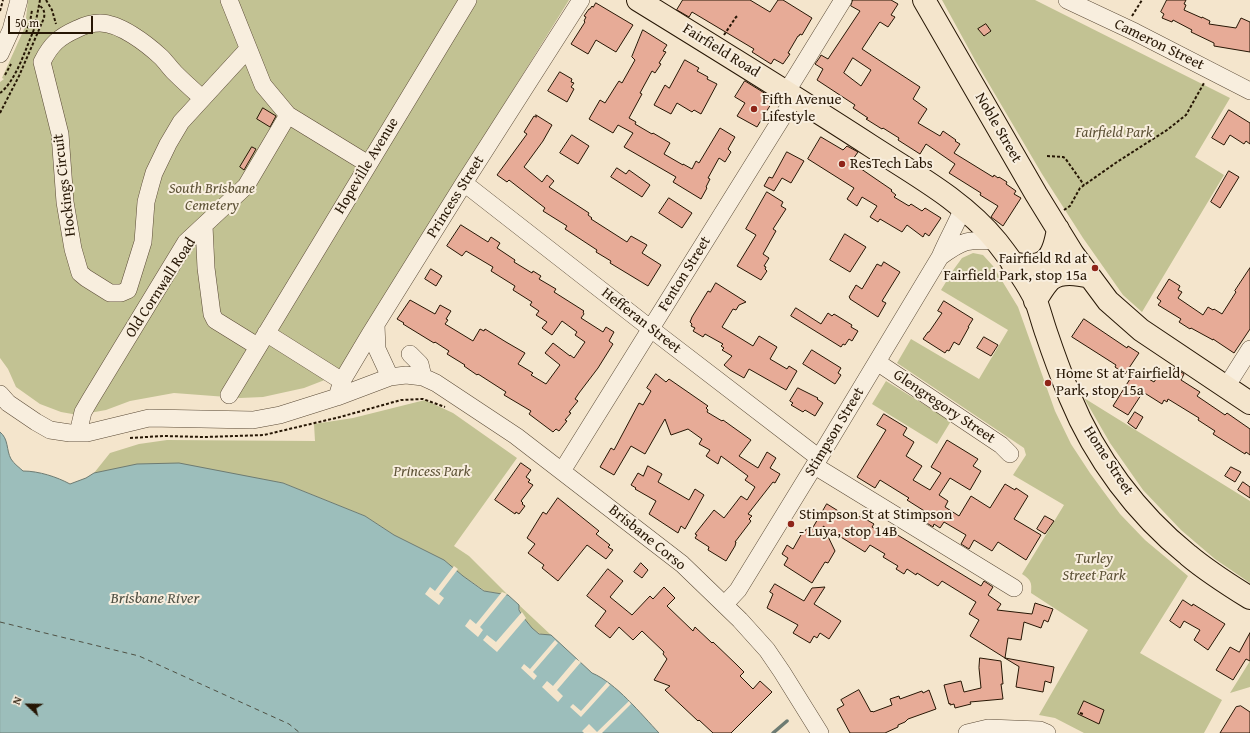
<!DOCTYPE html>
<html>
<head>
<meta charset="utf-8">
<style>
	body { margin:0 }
	#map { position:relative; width:1250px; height:733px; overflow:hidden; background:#f4e5cc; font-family:"Gentium Book Plus",serif }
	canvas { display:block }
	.north { position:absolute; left:8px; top:685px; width:40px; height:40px; -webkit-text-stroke:3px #f8eede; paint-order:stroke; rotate:292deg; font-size:11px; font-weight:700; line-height:16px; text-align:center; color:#261604 }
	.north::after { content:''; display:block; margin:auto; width:14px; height:18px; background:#261604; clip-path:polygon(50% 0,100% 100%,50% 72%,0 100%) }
	.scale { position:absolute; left:8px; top:16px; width:85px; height:18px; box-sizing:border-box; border:2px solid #261604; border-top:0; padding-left:5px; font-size:12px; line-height:14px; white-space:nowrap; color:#261604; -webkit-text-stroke:3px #f8eede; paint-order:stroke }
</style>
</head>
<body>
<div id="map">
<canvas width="1250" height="733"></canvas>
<div class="north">N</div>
<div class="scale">50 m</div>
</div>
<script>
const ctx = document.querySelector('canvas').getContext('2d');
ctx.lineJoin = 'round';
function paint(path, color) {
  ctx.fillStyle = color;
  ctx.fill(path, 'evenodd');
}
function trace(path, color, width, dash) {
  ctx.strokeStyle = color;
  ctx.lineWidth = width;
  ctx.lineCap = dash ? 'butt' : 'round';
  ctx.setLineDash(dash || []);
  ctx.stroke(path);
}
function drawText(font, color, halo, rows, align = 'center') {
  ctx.font = font + ' "Gentium Book Plus",serif';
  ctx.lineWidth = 4;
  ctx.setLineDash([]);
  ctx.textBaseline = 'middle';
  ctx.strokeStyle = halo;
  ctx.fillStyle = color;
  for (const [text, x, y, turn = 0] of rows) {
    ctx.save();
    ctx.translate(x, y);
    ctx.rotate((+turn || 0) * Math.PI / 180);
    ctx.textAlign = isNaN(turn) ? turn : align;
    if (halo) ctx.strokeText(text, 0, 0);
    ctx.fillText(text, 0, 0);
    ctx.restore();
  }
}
paint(new Path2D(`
	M28,0H569L335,376L304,388L263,397L240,398L174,393L130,401L106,410L78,415L61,412L40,404L16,387L8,369L0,358V82L4,79L2,78L25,27Z
	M942,0H1035L1230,98L1195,157L1224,175L1142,312L1123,295L1083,238L1042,174L976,62Z
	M973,253L983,255L993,266L1018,307L1055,411L1071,444L1090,473L1120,514L1145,540L1188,576L1140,653L1222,700L1204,733H1084L1055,718L1039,715L1088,630L1031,593C1032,582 1031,580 1022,574L1064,505L1013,475L1026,455L1024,448L897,363L911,339L979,379L1008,330L941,290L954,269L962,258Z
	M886,381L951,421L937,444L872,404Z
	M1084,398L1250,501V583L1215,559L1181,530L1143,490L1110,443Z
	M425,400L453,413L517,458L454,546L469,556L508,595L485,591L463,576L444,560L394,535L365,516L283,483L242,476L112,470L94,473L110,453L139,444L167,440L315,441L314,424L353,418Z
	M519,605L551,635C547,635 544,635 541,634C532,631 519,614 519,605Z
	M1250,661V687L1230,693Z`), '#c2c293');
const water = new Path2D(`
	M0,432C9,439 6,450 11,459C14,464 20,468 23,471C39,471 57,477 70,484L86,478L94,473L137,464L179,463L283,483L365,516L394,535L444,560L463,576L484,591L508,595L519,605V610L523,617L532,628L539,634L551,635L592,673C616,683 641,714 659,733H0Z`);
paint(water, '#9cbebb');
trace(water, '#6d7b72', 1);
paint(new Path2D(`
	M454,566L458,569L439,594L444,598L439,605L425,594L430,587L435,591Z
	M502,592L507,594L480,627L483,630L478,637L465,626L470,619L476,624Z
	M522,612L526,618L497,652L483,640L487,635L496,642Z
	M555,640L558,643L533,672L537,676L534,680L521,668L524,664L530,669Z
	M576,659L581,662L557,690L563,696L558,702L542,687L547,681L553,686Z
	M607,682L610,685L581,717L570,707L573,704L581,711Z
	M629,701L631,704L602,733H584L582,731L589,724L597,732Z`), '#f4e5cc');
trace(new Path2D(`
	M773,733L787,721`), '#6d7b72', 3.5);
trace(new Path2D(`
	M0,622L139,656L289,724L300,733`), '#4f5144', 1, [5, 4]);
const building = new Path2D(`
	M683,0H750L770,12L778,0H783L812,18L802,35L800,34L799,36H798L788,53L790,54L783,64L774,59L771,64L752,52L754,49L692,12L689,17L677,10Z
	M853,0H891L898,4L891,15L895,17L888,27L880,22L879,23L862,49L920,87L913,99L927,109L918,123L940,136L943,131L956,140L955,141L960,144L954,153L993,177L994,175L998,178L999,177L1007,182L1006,184L1016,191L1014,194L1021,198L1003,226L991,217L998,206L980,195L981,193L949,173L955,164L926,144L920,154L898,140L899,138L883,128L882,129L866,119L868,118L853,108L855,105L817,80L823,69L815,64L820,57L821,55L828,59L860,11L851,6ZM853,58L871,70L861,86L844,73Z
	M1167,0H1186L1184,4L1186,5L1184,10L1202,18V17L1210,21L1209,24L1236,28L1241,18L1250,22V52L1214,46V43L1191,32L1192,30L1173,20L1172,22L1162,18L1164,14L1161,12Z
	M596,3L633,25L616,52L596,40L588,54L571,44L585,22L584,21L586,17L584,16L589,9H590L592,6L593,7Z
	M986,24L991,31L984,36L978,29Z
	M643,30L667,45L663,51L666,52L659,63L661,64L655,73L652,71L640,93L642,94L629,118L636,122L635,124L652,134L653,133L670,143L664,154L683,165V164L692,169L696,161L699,163L720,128L735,137L728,149L731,152L725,162L719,158L708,178L710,179L706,187L707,188L701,199L673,182L676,177L624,147L633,133L618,125L613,133L589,119L600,100L605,103L617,84L619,81L622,83L635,60L632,57Z
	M685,60L699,68L697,71L708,77L707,79L717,84L701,114L694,110L692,112L677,103L671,114L654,105L665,85L669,88Z
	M560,72L572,79L571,82L574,83L571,87L574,89L567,102L548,91Z
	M745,81L774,99L757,127L737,116L745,103L735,97Z
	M263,108L276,116L270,127L257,119Z
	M1229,110L1250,123V144L1246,141L1244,144L1230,135L1224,145L1212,138Z
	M536,115L552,125L543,141L524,167L542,182L547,175L554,181L549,187L589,213L588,215L592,218L591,219L627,242L631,236L647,245L642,253L661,265L648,286L610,263L611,261L596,252L597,250L565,229L567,226L543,211L545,208L509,180L507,182L497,175L527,134L524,132L534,116L536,117Z
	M572,135L589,146L578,164L560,153Z
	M821,137L843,150L847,146L858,152L851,162L892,190L891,191L896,195L894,197L909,206L911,204L922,211L925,208L941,218L929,236L925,233L923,237L907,225L902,232L880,219L878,222L870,217L877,206L862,197L857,206L847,199L854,188L808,159Z
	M252,147L256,149L244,170L240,167Z
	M787,152L804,161L791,183L782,178L774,191L764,186L769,177L772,178Z
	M617,168L626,174L629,170L650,185L642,197L611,177Z
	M1229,171L1239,177L1220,208L1211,202Z
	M767,192L783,202L781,206L786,209L773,229L776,231L763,254L769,258L764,266L766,267L765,269L767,271L761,280L737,266L756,235L746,229Z
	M669,198L692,213L682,228L659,213Z
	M461,225L488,242L491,237L500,243L497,248L515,260L514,262L532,273L533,271L541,276L539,279L556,289L554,292L584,311L583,312L584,314L581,318L603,332L606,327L614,332L609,341L613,344L598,368L579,393L575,399L578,401L569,412L571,413L565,420L567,421L559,431L556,429L553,432L529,414L531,411L504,395L506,392L478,374L477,375L464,366L465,365L447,354L449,351L435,342L434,343L403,324L404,323L397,319L410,300L435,314L440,305L451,311L446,319L448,320L445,324L473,341L480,329L484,331L485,329L506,342L525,353L518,364L533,373L531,375L546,384L560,365L545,353L553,343L570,356V355L574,358L585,342L575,335L577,332L562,321L552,335L542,328L547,322L536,315L539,311L530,305L532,302L513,290L515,286L491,271L493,267L466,251L462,256L447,246Z
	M845,234L866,247L850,272L830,260Z
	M884,262L900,272L882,301L886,303L878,317L850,299V298L849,297L856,285L862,289L877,264L881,266Z
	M1250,268V329L1234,353L1213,339V340L1191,328L1190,329L1179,322L1181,319L1158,305L1161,301L1157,298L1169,279L1180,286L1178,290L1182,292L1178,298L1203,315L1208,307L1213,310L1214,309L1222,314L1236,292L1235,291Z
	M431,269L442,276L436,286L425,279Z
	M716,283L746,302L739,305L736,310L733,309L722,327L753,346L759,336L777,347L770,359L787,369L789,366L797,371L786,390L749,369L744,378L730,370L724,365L732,356L722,350L724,348L721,346L723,344L705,334L703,337L693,331L695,328L691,326L692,324L690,322L692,317L708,291L710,292Z
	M944,301L973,319L968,327H969L959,345L954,342L949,351L947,350L945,353L923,339L928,332H929L942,313L938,311Z
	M796,308L821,324L828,313L832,316L834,314L852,325L851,327L858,331L852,341L849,339L845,345L843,344L841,347L791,316Z
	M1084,319L1127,348L1128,346L1139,353L1125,374L1115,367L1116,365L1072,337Z
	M984,337L998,345L991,356L977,348Z
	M812,350L841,368L838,373L841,375L835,384L803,364Z
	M1175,368L1184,374L1181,380L1200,392L1197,396L1225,415L1227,413L1250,429V455L1246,452L1245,454L1213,434L1215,431L1198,420L1199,418L1168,399L1167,402L1164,400L1162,404L1143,392L1128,415L1113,406L1135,371L1154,382L1160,373L1163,376L1166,372L1170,375Z
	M656,374L666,382L669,379L708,406L706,408L708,410L707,412L722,421L723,420L751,440L739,456L758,468L767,452L776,458L770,468L780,474L775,483L773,482L748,514L752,516L749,519L751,521L735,542H736L735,546L726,561L708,550L709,547L695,538L697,535L695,534L714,510L724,518L741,496L747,500L755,487L745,480L748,476L721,456L718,464L706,456L710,450L699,444L702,439L688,429L671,435L665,419L645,454L631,446L614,475L600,467L611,448L614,450L639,403L643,405L651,391L647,388Z
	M798,388L818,398L817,399L823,403L815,416L805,410L803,412L791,405L793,403L790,401Z
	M1135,412L1143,417L1136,429L1128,423Z
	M884,414L907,428L903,435L914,442L906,456L922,466L913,480L930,490L941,473L931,467L947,440L978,459L973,466L981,471L970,490L950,478L939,495L948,501L945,507L959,516L971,496L990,508L1005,484L1015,490L1016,488L1028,496L1014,519L1041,535L1026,560L998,542L992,551L974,540L969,549L961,544L966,535L944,522L940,528L934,524L933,527L922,520L926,512L907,500L909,498L880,480L875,488L857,477L886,430L877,425Z
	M521,463L531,470L526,477L530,480L528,482L533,485L521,501L523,503L522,504L525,506L519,514L516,512L515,514L495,500Z
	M648,466L662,474L658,482L689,500L695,489L704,495L685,529L681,526L678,533L649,514L656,501L635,489L636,488L631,485L638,473L643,476Z
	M1231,467L1241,472L1235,482L1225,476Z
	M1243,482L1250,487V498L1238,490Z
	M558,498L599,531L596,534L610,545L608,547L613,550L606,559L587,545L558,581L542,568L544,565L528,553L535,544L527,538L543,512L546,514Z
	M827,504L853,520L856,515L862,518V517L874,524L872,527L888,537L891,531L981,586L984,581L993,587L988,595L1001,604L997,610L1032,614L1035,603L1053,609L1048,622L1044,620L1041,628L1024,622L1021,640L1008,638L1005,658L970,636L979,620L969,614L976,602L942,581L938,586L917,573L916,575L907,569L904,574L896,569L898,566L883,557L885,554L870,545L865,552L823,526L835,551L828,563L825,562L812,583L784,565L788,558L782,554L787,545L793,549L802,533L803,534L807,528L811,530Z
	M1045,516L1054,521L1045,534L1037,529Z
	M641,563L648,570L642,578L634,572Z
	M608,569L623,581L610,597L632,615L650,596L653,599L664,587L675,598L667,606L693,631L695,627L712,643L713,642L737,665L744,672L740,676L753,689L760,681L772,692L731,733H713L699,720L698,721L665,690L670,686L654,680L667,659L663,654L664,652L642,631L633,640L619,627L610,638L595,626L606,611L587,596Z
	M775,584L804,601L812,588L825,587L814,604L841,621L829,639L820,633L817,638L814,636L810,643L793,633L798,625L767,608L773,594L770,592Z
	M1183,600L1192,606L1193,604L1225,624L1208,650L1194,640L1200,630L1184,621L1180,628L1170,621Z
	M1250,633V661L1246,659L1233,680L1216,670L1230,647L1239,652Z
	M980,658L1001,661L1003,684H1001L1003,699L970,702L971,704L955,708L954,704L950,705V703L949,704L944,685L961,681L964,692L981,688L979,668Z
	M1005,658L1054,667L1051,683L1045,681L1043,692L1016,687L1019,667Z
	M859,690L871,712L872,711L873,712L892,705L890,699L899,696L900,699L922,691L923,693L929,690L936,709L908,719L905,722L898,725V727L885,733H850L837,709L844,705L841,700Z
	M1084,701L1104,710L1099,724L1078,714Z
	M1241,706L1250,712V733H1220L1236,707Z`);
paint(building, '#e7ab97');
trace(building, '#261604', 1);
const minor = new Path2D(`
	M229,0L263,85L288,115L368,164
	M1067,0L1135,32L1250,91
	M0,54L11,30L19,0
	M787,91L843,0
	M202,98C193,90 184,82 175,73C170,68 166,62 161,57C147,44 120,23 100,23C93,23 83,26 77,29C59,37 51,44 42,62L60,134L65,202L73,249L80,273L86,278L110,293H121L128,290L143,242L146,202L150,187L154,173L168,144L181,122L248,49
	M464,183L651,329L819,458
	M204,226L206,268L212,314L215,320L257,346
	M940,257C963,240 968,239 996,241
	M376,325L377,349L390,377
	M266,333L342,381
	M410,354L420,364L423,377
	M877,362L1001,445L1010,454
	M1226,387L1250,349
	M0,394L8,403L36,422L50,430L70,433H87L149,418L253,420L280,415L337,397L390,377L406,375L423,377L436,383L516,436L682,564L740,620L767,650L782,672L820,733
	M229,395L468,0
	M337,397L342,381L370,334L464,183L581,0
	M78,433L83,412L90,400L186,242L246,186L288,115
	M815,466L1014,588
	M562,471L795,97
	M725,604L738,590L819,458L940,257C947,240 956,225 963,208
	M967,733L988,728L1040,730L1047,733`);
const major = new Path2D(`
	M638,0C716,48 794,96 871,146C914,174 964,201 997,242C1011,260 1026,280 1036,301C1040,312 1043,324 1047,335C1054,356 1062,377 1070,397C1095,458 1137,514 1188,555C1207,571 1229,585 1250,598
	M924,0L1036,194L1073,254L1108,301L1141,330L1250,403
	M1012,263C1045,270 1053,260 1058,229
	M1035,301C1040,294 1044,286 1050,280C1061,271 1078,274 1090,277`);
trace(minor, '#5a4a36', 18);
trace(major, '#261604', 24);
trace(new Path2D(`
	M46,0L52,10L56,24
	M0,11L3,0
	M1132,16L1142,0
	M26,33L30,22L32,10
	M724,35L736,17L738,16
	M5,75L11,64
	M0,93C16,81 25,50 33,32L35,26L40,0
	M0,113L19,76L44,18C45,12 44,9 39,5
	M1047,156L1063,157L1065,158L1084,185
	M1064,210L1070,206L1080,188L1117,162L1167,130L1186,115L1204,83
	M130,438L163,436L205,437L264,435L340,417L401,400L423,399L445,407
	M1080,713L1083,714`), '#261604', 2, [3, 2]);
trace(minor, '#f8eede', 17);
trace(major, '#f4e5cc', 22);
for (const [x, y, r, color] of [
	[754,109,4,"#8f2418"],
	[842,164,4,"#8f2418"],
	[1095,268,4,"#8f2418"],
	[1048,383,4,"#8f2418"],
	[791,524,4,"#8f2418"]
]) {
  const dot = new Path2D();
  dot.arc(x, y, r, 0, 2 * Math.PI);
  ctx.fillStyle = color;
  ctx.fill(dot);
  trace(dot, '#f8eede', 1.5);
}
drawText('15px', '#261604', '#f8eede', [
	["Cameron Street",1159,45,26],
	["Fairfield Road",721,51,32],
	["Noble Street",998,128,60],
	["Hopeville Avenue",367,166,-59],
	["Hockings Circuit",65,185,-97],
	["Princess Street",456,197,-58],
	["Fenton Street",685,274,-58],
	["Old Cornwall Road",161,288,-57],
	["Hefferan Street",641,321,38],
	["Glengregory Street",944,407,34],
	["Stimpson Street",835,432,-59],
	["Home Street",1108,461,57],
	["Brisbane Corso",647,538,39]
]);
drawText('15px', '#261604', '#f8eede', [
	["Fifth Avenue",762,100],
	["Lifestyle",762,117],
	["ResTech Labs",850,164],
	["Fairfield Rd at",1087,259,"right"],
	["Fairfield Park, stop 15a",1087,276,"right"],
	["Home St at Fairfield",1056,374],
	["Park, stop 15a",1056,391],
	["Stimpson St at Stimpson",799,515],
	["- Luya, stop 14B",799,532]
], 'left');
drawText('italic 15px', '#5d5236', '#f8eede', [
	["Fairfield Park",1114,133],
	["South Brisbane",212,189],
	["Cemetery",212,206],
	["Princess Park",432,472],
	["Turley",1094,559],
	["Street Park",1094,576]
]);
drawText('italic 16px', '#4f5144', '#f8eede', [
	["Brisbane River",155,599]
]);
</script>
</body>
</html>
